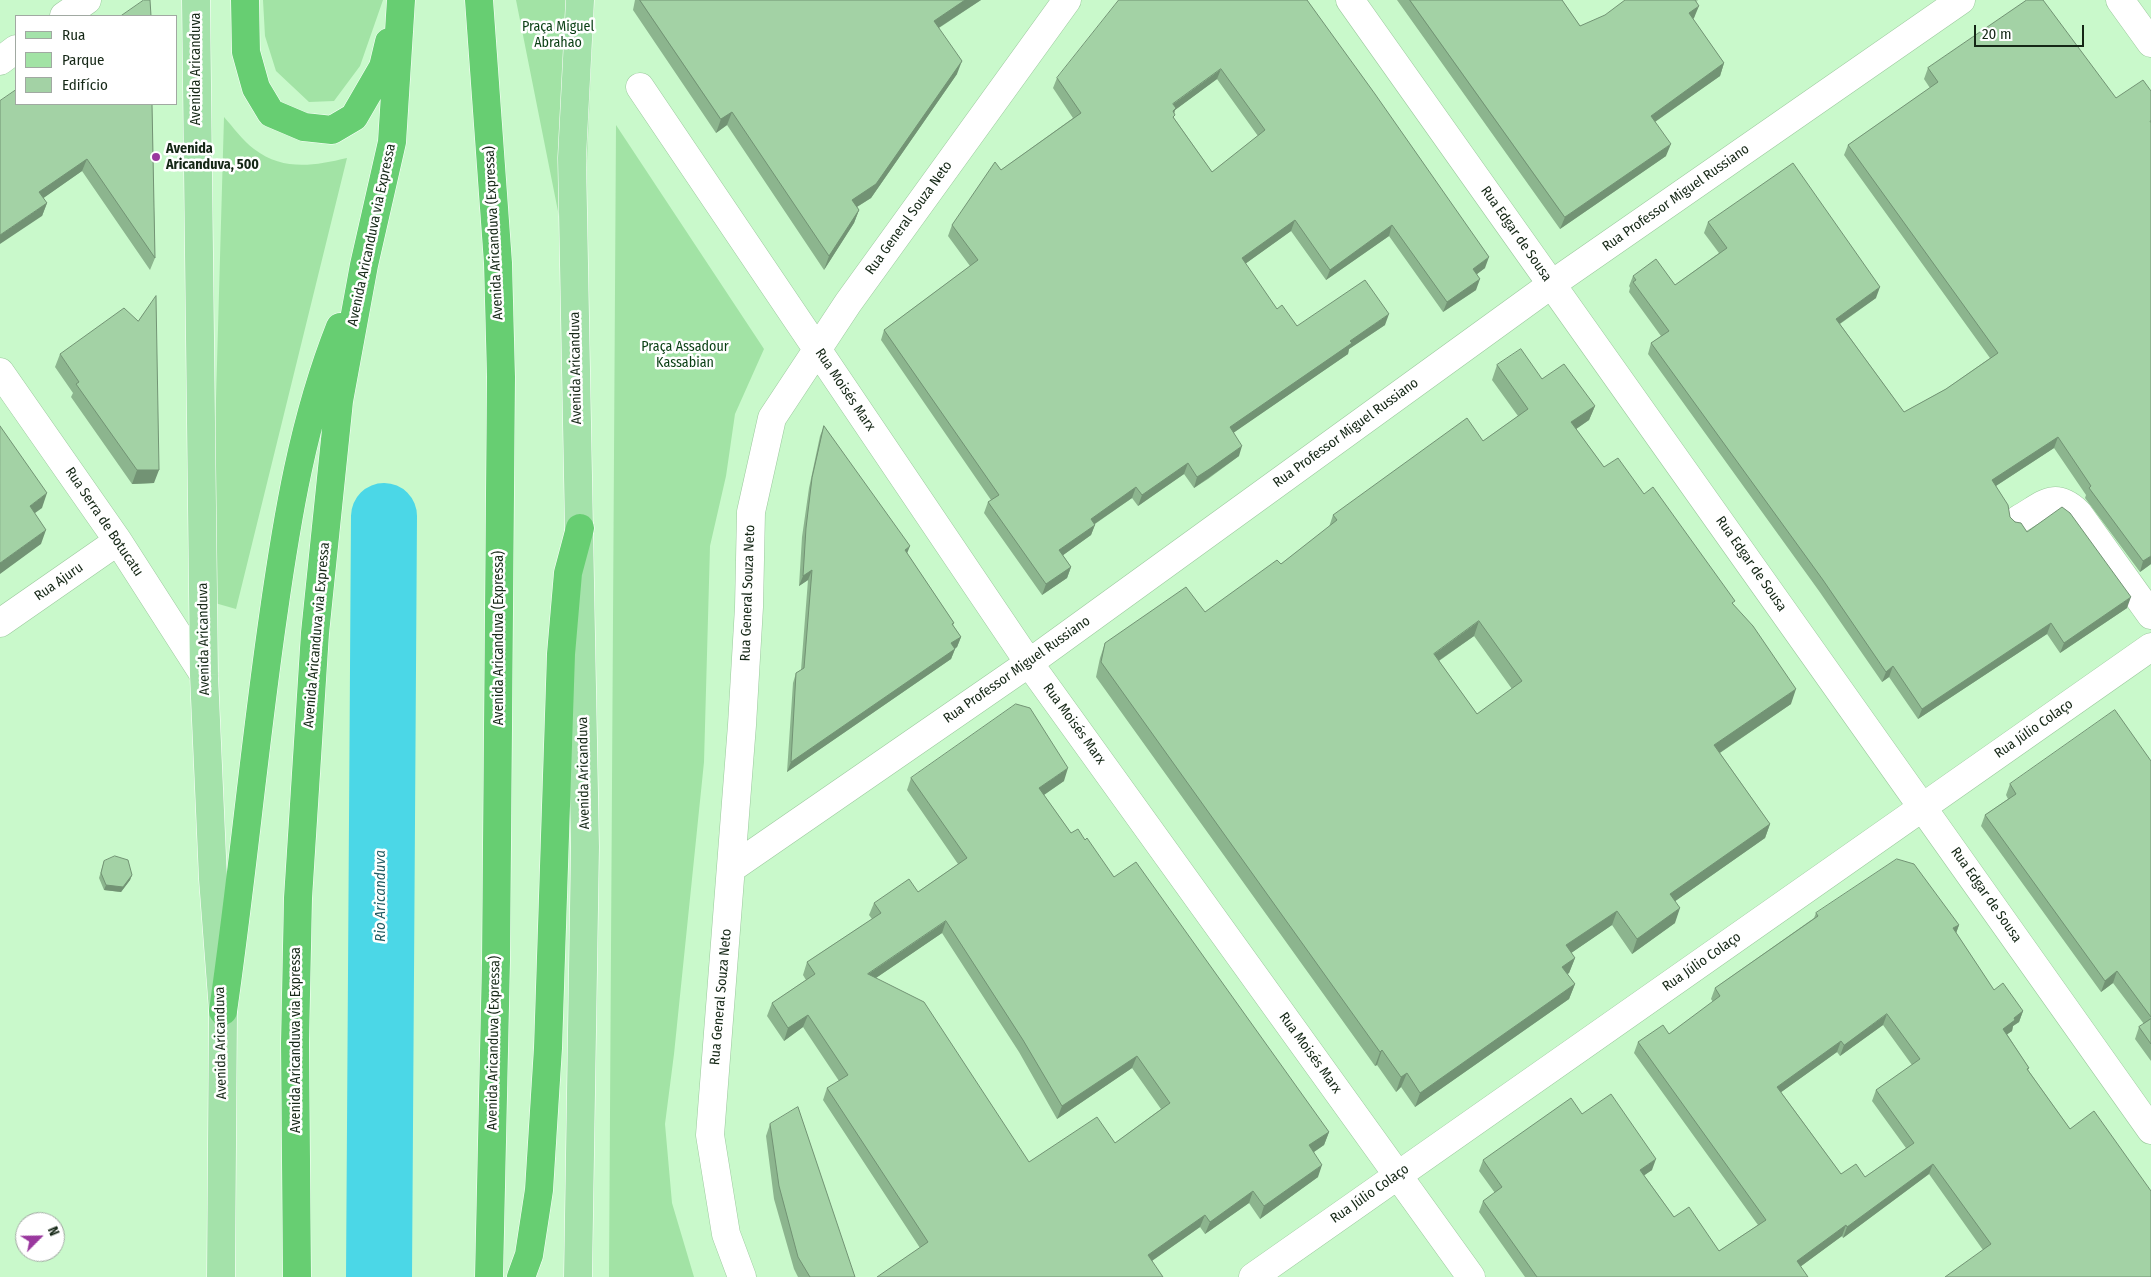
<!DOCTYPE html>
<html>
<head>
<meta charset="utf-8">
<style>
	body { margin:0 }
	#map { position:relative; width:2151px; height:1277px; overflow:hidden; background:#c9f9cb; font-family:"Fira Sans Condensed",sans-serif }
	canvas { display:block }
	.legend { position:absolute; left:15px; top:15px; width:162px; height:90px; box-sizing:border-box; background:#fff; border:1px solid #a1a9a2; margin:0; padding:6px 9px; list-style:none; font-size:15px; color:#152716 }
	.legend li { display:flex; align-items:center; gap:10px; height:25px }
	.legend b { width:25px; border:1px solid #a1a9a2 }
	.north { position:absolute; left:15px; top:1212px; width:50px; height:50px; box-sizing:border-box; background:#fff; border:1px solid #a1a9a2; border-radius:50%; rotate:67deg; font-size:14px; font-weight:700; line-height:20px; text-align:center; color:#152716 }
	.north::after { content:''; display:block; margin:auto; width:18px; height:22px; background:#9a389e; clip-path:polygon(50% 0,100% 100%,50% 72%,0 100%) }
	.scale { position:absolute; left:1974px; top:25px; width:110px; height:22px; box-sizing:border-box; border:2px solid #152716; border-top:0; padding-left:6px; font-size:15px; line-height:18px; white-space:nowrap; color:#152716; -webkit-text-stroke:4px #fff; paint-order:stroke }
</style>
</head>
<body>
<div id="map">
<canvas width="2151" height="1277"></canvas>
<ul class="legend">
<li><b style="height:6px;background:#a4e2aa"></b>Rua</li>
<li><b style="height:14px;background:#a2e3a5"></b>Parque</li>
<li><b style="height:14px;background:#a3d2a5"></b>Edifício</li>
</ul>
<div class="north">N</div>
<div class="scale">20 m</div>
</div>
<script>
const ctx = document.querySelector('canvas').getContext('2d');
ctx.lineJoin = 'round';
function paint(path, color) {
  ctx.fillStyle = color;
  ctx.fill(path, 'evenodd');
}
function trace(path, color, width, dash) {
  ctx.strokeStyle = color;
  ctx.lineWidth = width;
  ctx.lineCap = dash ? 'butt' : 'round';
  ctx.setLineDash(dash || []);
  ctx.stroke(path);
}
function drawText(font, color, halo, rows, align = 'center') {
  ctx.font = font + ' "Fira Sans Condensed",sans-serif';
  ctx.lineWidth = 5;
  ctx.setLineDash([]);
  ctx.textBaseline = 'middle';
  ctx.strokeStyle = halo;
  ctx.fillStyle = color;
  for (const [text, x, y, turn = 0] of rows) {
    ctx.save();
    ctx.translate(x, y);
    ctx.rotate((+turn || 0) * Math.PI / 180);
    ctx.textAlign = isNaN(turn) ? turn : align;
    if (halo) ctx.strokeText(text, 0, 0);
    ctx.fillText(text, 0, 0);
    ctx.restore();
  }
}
paint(new Path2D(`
	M263,0H383L360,66L334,101L309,102L276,71L265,36Z
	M516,0H594L580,322Z
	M224,117C233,127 243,141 254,149C283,171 313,166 347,158L236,609L215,603V434Z
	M616,125L764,349L735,414L726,476L710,546L704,762L674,1054L665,1124L672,1203L694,1277H609Z`), '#a2e3a5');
trace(new Path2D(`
	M379,1277L384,516`), '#4bd7e7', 66);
const minor = new Path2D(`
	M1350,0L2151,1130
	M2120,0L2151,43
	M64,16L87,0
	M0,61L16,49
	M640,87L1029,663L1471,1277
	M0,372L118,541L204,675
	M2019,519C2044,505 2054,490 2078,513L2151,615
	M0,623L118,541
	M732,868L1029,663L1552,284L1961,0
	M742,1277L726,1234L710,1135L742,725L749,607L751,512L772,418L848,303L1067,0
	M1253,1277L2151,647`);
const major = new Path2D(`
	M196,0L204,675L213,879L223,1011L221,1277
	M578,1277L585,847L572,158L580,0`);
const highway = new Path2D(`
	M245,0L246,52L256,88L271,113L304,127L332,130L354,117L383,67L389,42
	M479,0L498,263L501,377L496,961L489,1277
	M223,1011C242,880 254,748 273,617C287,518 303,420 340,327
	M297,1277L295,1043L298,898L315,633L339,401L364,265L392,142L401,0
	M521,1277L529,1255L539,1190L548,1048L561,654L568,573L580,528`);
trace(minor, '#9bc99d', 29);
trace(major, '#fff', 29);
trace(highway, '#fff', 29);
trace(minor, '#fff', 28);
trace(major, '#a4e2aa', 28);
trace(highway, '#67ce72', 28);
paint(new Path2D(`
	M635,0H981L939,28L957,74L871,198L857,207L859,210L854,223L824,270L727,125L716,133L633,10Z
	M1307,0L1485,268L1477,274L1476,290L1443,312L1389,236L1326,280L1291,231L1245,264L1277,309L1297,326L1385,325L1349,349L1348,354L1234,432L1239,456L1208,479L1194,488L1184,474L1138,506L1132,498L1095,524L1091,535L1063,555L1071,567L1067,578L1042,595L984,513L988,502L991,500L881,340L884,330L970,266L948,236L952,225L1001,170L1073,118L1053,88L1057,78ZM1217,79L1258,136L1212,172L1174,118V113L1175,110Z
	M1397,0H1562L1580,26L1698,0L1696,2L1694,18L1693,19L1724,63L1720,76L1655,122L1666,156L1560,229Z
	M2027,0L2151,564L2140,572L2085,498L2086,495L2054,448L1996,486L2010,517L2027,532L2127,608L2060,653L2047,634L1918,719L1889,677L1882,682L1819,591L1648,354L1651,343L1661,336L1629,292L1630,288L1629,286L1633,276L1675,285L1719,253L1704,233L1708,222L1876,298L1840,324L1904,412L1946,389L1990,358L1844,155L1848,145L1930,88L1924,79L1928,68Z
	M0,101L152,104L155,258L150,270L82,171L43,198L47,203L42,216Z
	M60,354L154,483L132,484L71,397L73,393L55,367Z
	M1497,365L1542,379L1595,406L1589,420L1576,429L1604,467L1644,494L1734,605L1791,704L1720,753L1770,824L1765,838L1675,901V923L1632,954L1612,925L1571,953L1575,958L1569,973L1567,974L1575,984L1569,999L1415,1107L1401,1087L1396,1092L1377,1065L1375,1066L1096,677L1100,658L1105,643L1205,612L1281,564L1329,527L1333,515L1483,441L1518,416L1492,380ZM1474,636L1512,689L1477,714L1439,661Z
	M824,426L907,553L954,623L953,625L961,637L957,647L955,649L951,659L787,772L793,683L796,673L801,670L808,580L799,586L802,537L809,488L820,436Z
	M2151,761V1061L2135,1039L2139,1027L2144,1024L2113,983L2101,992L1981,826L1985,815L2008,799L2006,795L2010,784Z
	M911,778L1064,781L1044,795L1071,833L1085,840L1114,877L1329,1132L1324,1145L1314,1152L1318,1177L1260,1219L1249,1203L1205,1234L1200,1227L1152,1261L920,1248L823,1100L827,1088L839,1081L803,1027L784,1041L767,1016L772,1003L806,980L803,975L807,962L872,919L869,915L874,903L918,892L958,864L907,790ZM942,933L1019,1052L1057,1119L1132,1068L1161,1109L1115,1143L1029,1162L876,978Z
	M104,861L132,875L130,880L121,892L104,890L99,878Z
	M1816,913L1959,925L1956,933L1994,990L2023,1011L2019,1022L2013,1026L2012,1031L2007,1034L2029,1068L2028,1070L2070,1129L2151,1191L1983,1250L1929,1174L1843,1238L1842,1236L1800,1267L1808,1277H1525L1479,1212L1483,1201L1495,1193L1479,1171L1483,1160L1582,1114L1652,1170L1644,1175L1674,1217L1719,1251L1758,1225L1634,1053L1638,1042L1669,1034L1713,1002L1711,999L1715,988L1814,918ZM1883,1025L1912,1065L1876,1090L1872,1101L1906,1148L1865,1177L1841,1174L1781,1092L1837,1052L1840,1056Z
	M770,1124L855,1277H798L794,1269L774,1199L766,1136Z`), '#8cb58e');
paint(new Path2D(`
	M965,0H981L929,34L934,21Z
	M1699,6L1694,18L1684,25L1689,13Z
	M962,61L957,74L871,198L847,213L852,200Z
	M1724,63L1720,76L1646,128L1651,116Z
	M1221,69L1217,79L1175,110L1172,119L1173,104Z
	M732,112L727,125L716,133L721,119Z
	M1671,144L1666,156L1560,229L1565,217Z
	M87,159L82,171L35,204L39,192Z
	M47,203L42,216L0,244V235Z
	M859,210L854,223L824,270L829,256Z
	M1295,220L1291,231L1238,269L1242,258Z
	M1392,225L1389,236L1326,280L1330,270Z
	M1489,257L1485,268L1469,280L1473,269Z
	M1480,279L1476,290L1443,312L1447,302Z
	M1880,287L1876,298L1832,329L1836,319Z
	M1389,314L1385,325L1349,349L1348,354L1226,438L1230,427L1350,341Z
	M1595,406L1589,420L1566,436L1571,422Z
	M2058,437L2054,448L1988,491L1992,480Z
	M1242,446L1239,456L1194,488L1197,477Z
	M1188,463L1184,474L1138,506L1142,495Z
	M137,470H159L154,483L132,484Z
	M1136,487L1132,498L1087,529L1091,519Z
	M47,493L42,508L24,521L30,506Z
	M1095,525L1091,535L1055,561L1059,550Z
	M46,530L41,544L0,574V563Z
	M910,546L906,556L905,550Z
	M2151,556V564L2140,572L2143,561Z
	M1071,567L1067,578L1042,595L1046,584Z
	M812,570L808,580L799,586L803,576Z
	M2131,597L2127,608L2060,653L2064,643Z
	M1479,621L1474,636L1428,668L1434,654Z
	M2051,623L2047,634L1918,719L1922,709Z
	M961,637L957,647L947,653L951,643Z
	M955,649L951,659L787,772L791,762Z
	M1893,666L1889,677L1882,682L1886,672Z
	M1796,689L1791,704L1709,760L1714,745Z
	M1068,768L1064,781L1035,801L1039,788Z
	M1770,824L1765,838L1664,909L1670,894Z
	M132,875L130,880L121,892L104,890L106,885Z
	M1680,908L1675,923L1632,954L1637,939Z
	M1617,911L1612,925L1561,960L1566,945Z
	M946,921L942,933L864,986L868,974Z
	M1959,925L1955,936L1953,928Z
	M1575,958L1569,973L1557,981L1562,967Z
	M2117,971L2113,983L2101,992L2105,981Z
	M1575,984L1569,999L1415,1107L1420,1093Z
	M2023,1011L2019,1022L2013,1026L2012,1031L1999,1040L2003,1029L2014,1018Z
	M1887,1014L1883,1025L1840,1056L1844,1045Z
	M808,1015L803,1027L784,1041L788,1028Z
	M1841,1041L1837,1052L1773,1098L1777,1087Z
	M1382,1050L1377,1065L1375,1066L1380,1052Z
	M1137,1056L1132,1068L1057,1119L1062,1106Z
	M1407,1073L1401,1087L1396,1092L1401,1077Z
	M1329,1132L1324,1145L1305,1158L1309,1145Z
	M1656,1159L1652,1170L1636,1181L1640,1170Z
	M1933,1164L1929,1174L1843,1238L1847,1227Z
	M1322,1165L1318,1177L1260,1219L1264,1206Z
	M1253,1191L1249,1203L1205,1234L1210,1222Z
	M1205,1215L1200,1227L1143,1267L1148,1255Z
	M1846,1225L1842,1236L1793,1272L1797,1261Z`), '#729374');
const building = new Path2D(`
	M144,0H150L151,16H121Z
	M640,0H965L934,21L962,61L876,184L852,200L859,210L829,256L732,112L721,119Z
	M1119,0H1307L1375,94L1489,257L1473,269L1480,279L1447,302L1392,225L1330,270L1295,220L1242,258L1277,309L1282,305L1297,326L1365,280L1389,314L1350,341L1352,343L1230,427L1242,446L1211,468L1197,477L1188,463L1142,495L1136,487L1091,519L1095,525L1059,550L1071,567L1046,584L988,502L999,495L884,330L978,260L952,225L995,162L1001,170L1081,113L1057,78ZM1221,69L1265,130L1212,172L1173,117L1175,115L1173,111L1176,108L1173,104Z
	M1410,0H1562L1580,26L1605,15L1625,0H1695L1699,6L1689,13L1724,63L1651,116L1671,144L1565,217Z
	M2027,0H2043L2116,98L2143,80L2151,91V121H2150L2151,123V556L2143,561L2089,488L2091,486L2058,437L1992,480L2008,505L2010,517L2015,522L2021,523L2027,532L2062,507L2070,513L2131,597L2064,643L2051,623L1922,709L1893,666L1886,672L1823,580L1651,343L1669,331L1633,282L1636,280L1633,276L1656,259L1675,285L1727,248L1708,222L1793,163L1880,287L1836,319L1904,412L1946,389L1998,353L1848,145L1938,82L1928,68Z
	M16,90V104H152L155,258L87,159L39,192L47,203L0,235V101Z
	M156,296L159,470H137L76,384L79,382L60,354L124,308L138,321Z
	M1521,349L1542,379L1564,364L1595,406L1571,422L1604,467L1618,458L1644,494L1653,487L1735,601L1732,603L1753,626L1796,689L1714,745L1770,824L1670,894L1680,908L1637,939L1617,911L1566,945L1575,958L1562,967L1575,984L1420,1093L1407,1073L1401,1077L1382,1050L1380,1052L1101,662L1105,643L1186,587L1205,612L1277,560L1281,564L1337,520L1333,515L1467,418L1483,441L1528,409L1497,365ZM1479,621L1522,681L1477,714L1434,654Z
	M0,426L47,493L30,506L46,530L0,563Z
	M824,426L910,546L905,550L954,623L952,624L961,637L951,643L955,649L791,762L796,673L804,668L812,570L803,576L806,528L812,478Z
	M1016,704L1030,708L1068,768L1039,788L1071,833L1078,829L1085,840L1087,838L1114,877L1136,862L1329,1132L1309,1145L1322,1165L1264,1206L1253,1191L1210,1222L1205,1215L1148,1255L1163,1277H877L928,1242L827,1088L848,1075L808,1015L788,1028L772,1003L815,974L807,962L881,913L874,903L909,879L918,892L967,858L911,778ZM946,921L1023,1040L1062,1106L1137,1056L1170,1103L1115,1143L1097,1117L1029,1162L924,1002L868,974Z
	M2115,710L2151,761V1017L2117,971L2105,981L1985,815L2016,794L2010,784Z
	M115,856L128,860L132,875L123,887L106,885L101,873L104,861Z
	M1897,859L1914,864L1959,925L1953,928L1994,990L2003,983L2023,1011L2014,1018L2015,1020L2003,1029L2029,1068L2027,1069L2070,1129L2094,1111L2151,1191V1277H1945L1991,1244L1933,1164L1847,1227L1846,1225L1797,1261L1808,1277H1537L1483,1201L1502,1187L1483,1160L1571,1098L1582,1114L1611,1094L1656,1159L1640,1170L1674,1217L1689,1207L1719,1251L1766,1220L1638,1042L1663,1025L1669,1034L1720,996L1715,988L1818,916L1816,913ZM1887,1014L1920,1059L1876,1090L1914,1143L1865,1177L1856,1164L1841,1174L1777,1087L1841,1041L1844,1045Z
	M2151,1019V1044L2139,1027Z
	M798,1107L855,1277H810L798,1257L779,1186L770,1124Z`);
paint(building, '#a3d2a5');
trace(building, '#729374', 1);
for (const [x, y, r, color] of [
	[156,157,5,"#9a389e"]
]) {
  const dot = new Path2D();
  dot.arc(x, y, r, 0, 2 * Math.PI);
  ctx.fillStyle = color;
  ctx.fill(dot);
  trace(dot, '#fff', 2);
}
drawText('14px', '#093f13', '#fff', [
	["Praça Miguel",558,27],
	["Abrahao",558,43],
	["Praça Assadour",685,347],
	["Kassabian",685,363]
]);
drawText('14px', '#152716', '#fff', [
	["Avenida Aricanduva",196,69,-90],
	["Rua Professor Miguel Russiano",1676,198,-35],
	["Rua General Souza Neto",909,218,-54],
	["Avenida Aricanduva (Expressa)",494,233,-93],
	["Rua Edgar de Sousa",1516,234,55],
	["Avenida Aricanduva via Expressa",372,235,-78],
	["Avenida Aricanduva",576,368,-91],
	["Rua Moisés Marx",845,390,56],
	["Rua Professor Miguel Russiano",1346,433,-36],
	["Rua Serra de Botucatu",104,522,56],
	["Rua Edgar de Sousa",1751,564,55],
	["Rua Ajuru",59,582,-35],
	["Rua General Souza Neto",748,593,-88],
	["Avenida Aricanduva via Expressa",317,635,-85],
	["Avenida Aricanduva (Expressa)",499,638,-90],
	["Avenida Aricanduva",204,639,-91],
	["Rua Professor Miguel Russiano",1017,670,-35],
	["Rua Moisés Marx",1074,724,54],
	["Rua Júlio Colaço",2034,729,-35],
	["Avenida Aricanduva",584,773,-91],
	["Rua Edgar de Sousa",1986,895,55],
	["Rua Júlio Colaço",1702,962,-35],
	["Rua General Souza Neto",721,997,-85],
	["Avenida Aricanduva via Expressa",296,1040,-90],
	["Avenida Aricanduva",221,1043,-91],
	["Avenida Aricanduva (Expressa)",494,1043,-89],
	["Rua Moisés Marx",1310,1053,54],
	["Rua Júlio Colaço",1370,1194,-35]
]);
drawText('bold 14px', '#152716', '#fff', [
	["Avenida",166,149],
	["Aricanduva, 500",166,165]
], 'left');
drawText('italic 15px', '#245d64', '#fff', [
	["Rio Aricanduva",381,896,-90]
]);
</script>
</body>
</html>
